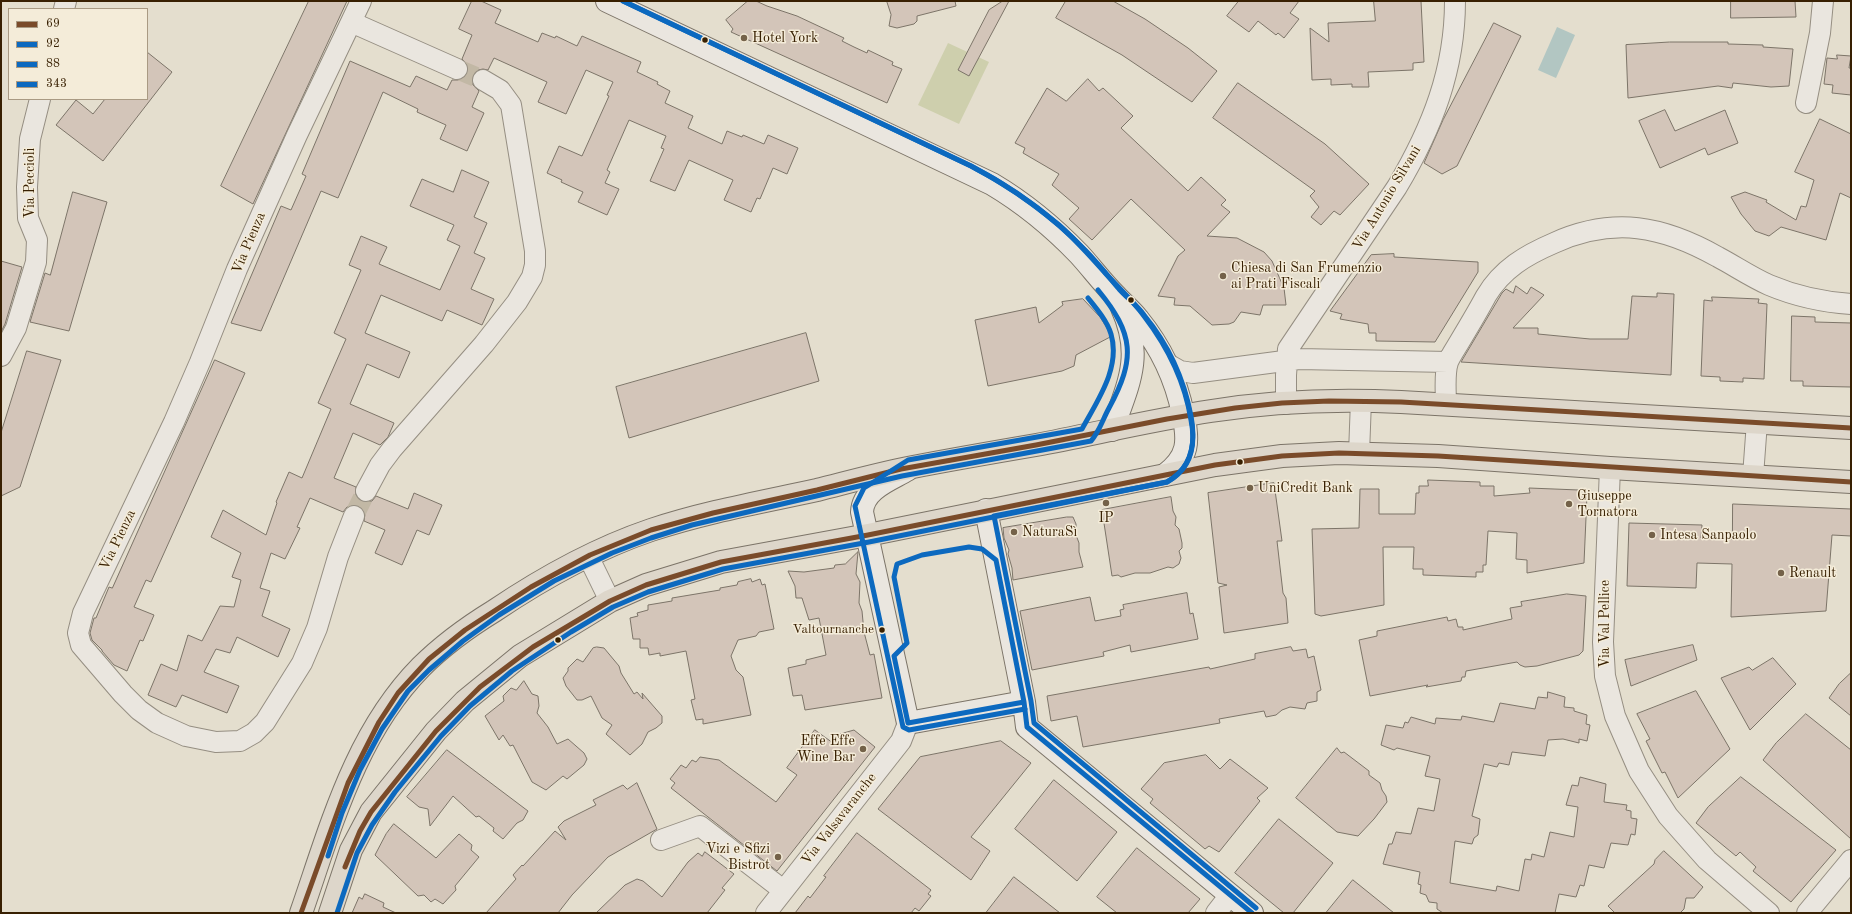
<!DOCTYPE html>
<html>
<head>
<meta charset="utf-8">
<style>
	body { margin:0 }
	#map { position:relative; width:1852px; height:914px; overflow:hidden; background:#e4dece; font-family:"Old Standard TT",serif }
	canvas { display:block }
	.frame { position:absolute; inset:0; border:2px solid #382002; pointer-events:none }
	.legend { position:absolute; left:8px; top:8px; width:140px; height:92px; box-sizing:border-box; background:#f4ecd9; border:1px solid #a99a83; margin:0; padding:5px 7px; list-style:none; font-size:12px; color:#382002 }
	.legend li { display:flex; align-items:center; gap:8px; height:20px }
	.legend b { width:20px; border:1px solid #a99a83 }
</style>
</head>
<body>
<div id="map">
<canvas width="1852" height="914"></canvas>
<div class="frame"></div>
<ul class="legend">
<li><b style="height:5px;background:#7a4b2a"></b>69</li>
<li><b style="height:5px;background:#0c69bf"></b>92</li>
<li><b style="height:5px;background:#0c69bf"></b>88</li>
<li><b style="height:5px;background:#0c69bf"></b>343</li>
</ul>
</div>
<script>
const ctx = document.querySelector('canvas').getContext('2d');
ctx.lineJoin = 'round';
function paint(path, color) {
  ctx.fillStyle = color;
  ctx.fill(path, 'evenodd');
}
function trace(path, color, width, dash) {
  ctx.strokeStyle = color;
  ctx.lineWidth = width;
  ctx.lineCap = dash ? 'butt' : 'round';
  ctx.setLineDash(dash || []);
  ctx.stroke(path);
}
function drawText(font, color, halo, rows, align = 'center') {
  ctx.font = font + ' "Old Standard TT",serif';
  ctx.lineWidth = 3;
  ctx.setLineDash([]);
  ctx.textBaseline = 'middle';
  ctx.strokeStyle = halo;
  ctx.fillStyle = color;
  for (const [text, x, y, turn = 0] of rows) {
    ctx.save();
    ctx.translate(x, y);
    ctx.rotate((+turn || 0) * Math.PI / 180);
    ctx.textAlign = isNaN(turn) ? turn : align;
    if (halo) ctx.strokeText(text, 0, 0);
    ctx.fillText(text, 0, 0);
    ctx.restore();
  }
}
paint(new Path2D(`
	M948,43L989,62L959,124L918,105Z`), '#cecfad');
paint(new Path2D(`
	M1557,27L1575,35L1556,78L1538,70Z`), '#b2c6c2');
const building = new Path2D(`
	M309,1H347L253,204L221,186Z
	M472,1H481L501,10L495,23L538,42L542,33L555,38L556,36L577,46L582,36L641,62L637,72L658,82L657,84L670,91L665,103L693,116L688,128L722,144L727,131L742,137L743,135L764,144L768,135L798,148L787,174L773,168L760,199L757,198L751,212L724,200L733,180L689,160L675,191L650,181L664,149L661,148L666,136L629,120L607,170L610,172L605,183L619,189L607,215L578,202L583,192L561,182L562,180L547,173L559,146L582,156L609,96L607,95L613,82L586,70L566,114L538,102L547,82L494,58L488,70L483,69L478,70L473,75L472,80L473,85L479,91L472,107L484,113L467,151L440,139L446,125L417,112L418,109L383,92L338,198L321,191L261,331L231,323L281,206L291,210L306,176L302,174L350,61L410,87L416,76L447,90L452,80H458L463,78L468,73V68L466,63L462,59L472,35L459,29Z
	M748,1H756L767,6L797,16L844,38L842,41L854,47L867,53L868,50L893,62L892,65L902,69L887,103L731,32L733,29L726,20Z
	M887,1H955L956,6L917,16V21L914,24L897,28L889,26L891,15Z
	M1003,1H1009L969,76L958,70L989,10Z
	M1066,1H1113L1145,19L1188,48L1217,71L1192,102L1122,55L1056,18Z
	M1239,1H1299L1290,13L1299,19L1284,38L1278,33L1276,35L1258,21L1249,32L1227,16Z
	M1374,1H1421L1424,62L1413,63V70L1368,72L1369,87H1352V84L1331,85V79L1312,80L1310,28L1329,42L1328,23L1375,21Z
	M1731,1H1795L1796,17L1731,18Z
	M1494,23L1521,36L1457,166L1442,174L1424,163L1443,120Z
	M1670,42H1728V44L1763,45V47L1793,49L1789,86L1771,87L1733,83L1732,88L1718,86L1628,98L1626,45Z
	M147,52L172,72L103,161L56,125L76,100L93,114L105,99H147Z
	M1837,55L1851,56L1849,68H1851V95L1832,93L1833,85L1824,84L1827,58L1837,59Z
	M1088,79L1099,91L1103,88L1133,116L1121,128L1188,191L1201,177L1226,200L1221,205L1230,212L1207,236L1237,238L1264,252L1272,261L1284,288L1286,305H1263L1260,315L1241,312L1234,322L1229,324L1212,325L1190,306L1174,305L1175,298L1158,296L1178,256L1185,250L1131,199L1092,240L1069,219L1079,208L1052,185L1059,174L1023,153L1025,148L1015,143L1047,88L1066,101Z
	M1238,83L1325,144L1369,184L1340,215L1334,211L1321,225L1311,217L1319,207L1310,196L1315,191L1213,118Z
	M1665,110L1675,131L1725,110L1738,143L1708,155L1705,148L1660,168L1639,121Z
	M1820,119L1851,134V198L1840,193L1826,240L1781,227L1769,236L1755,231L1741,214L1731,197L1745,192L1767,200L1766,202L1796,220L1801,206L1806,207L1814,180L1795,172Z
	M462,170L489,182L474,217L487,223L474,253L485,258L471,289L494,299L482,325L447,310L442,321L381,295L365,333L410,352L399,378L367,364L350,404L394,423L388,437L380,445L353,433L334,478L356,487V497L361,501L366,502L372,501L376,496L408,509L414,493L442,505L429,535L417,530L402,565L375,553L385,530L364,521L365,514L363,509L359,505H352L347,507L343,512L310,498L297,527L300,528L285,559L271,553L260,588L270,591L262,616L290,629L278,657L237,637L230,653L216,649L204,672L239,686L227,713L182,695L176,707L148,695L161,664L177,671L188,635L202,641L220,606L234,607L241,580L232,577L241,553L211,537L223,510L266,535L277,503L276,502L289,472L302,478L331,409L318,403L346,339L334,333L361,270L349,265L361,236L387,247L379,264L440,290L460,246L447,240L454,225L410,206L422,179L453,192Z
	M73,192L107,202L69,331L30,322L45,273L50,275Z
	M1394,254V257L1478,262V272L1435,342L1376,341V333H1369L1368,324L1340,319L1342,314L1330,311L1371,255Z
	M1,261L22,267L5,324L1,332Z
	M1516,286L1527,294L1531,287L1544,295L1513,328H1538V334L1590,339H1628L1632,296L1657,297V293L1674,294L1671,375L1461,362L1502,293L1506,289L1513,293Z
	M1712,297L1759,299L1758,303L1767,304L1764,379L1743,378V382L1720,381V377L1701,376L1704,300L1712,301Z
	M1083,299L1100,317L1112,336L1076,355L1074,366L1062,371L988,386L975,320L1036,307L1039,323L1063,305L1062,302Z
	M1792,316L1815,317V322L1851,323V387L1803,386V381H1791Z
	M806,333L819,381L629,438L616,387Z
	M27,351L61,360L20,487L1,496V433Z
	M215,360L245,373L151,582L146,580L134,607L154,615L143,641L140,640L127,671L114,665L102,651V650L92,640L90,633L94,618H96L109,587L112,588Z
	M1428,480L1480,482V486H1494V496L1530,493L1529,488L1579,490L1578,495H1587L1584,563L1527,573V560L1516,559L1517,533L1488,531L1486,565H1483V572H1476V577L1423,575V569H1413L1414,547H1383L1384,605L1321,616L1315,614L1312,529L1359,528L1360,489H1379V514H1415L1416,493H1419V486H1428Z
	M1274,483L1282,541H1277L1283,593L1286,598L1288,623L1224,633L1219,587L1227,585L1218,583L1208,493Z
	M1171,497L1173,511L1176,517L1175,525L1179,529L1182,543V548L1179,551L1181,558L1179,564L1173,568L1168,567L1150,573H1135L1121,577L1118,575L1112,576L1102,510Z
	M1733,504L1851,509V536L1832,535L1826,611L1731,617L1732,564L1697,563L1696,588L1627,586L1629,523L1702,525L1701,538L1732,539Z
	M1067,517H1073L1076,524V535L1079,543V552L1083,567L1013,580L1012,568L1008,554L1009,550L1004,538L1003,528Z
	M858,552L856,574L860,582L859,603L862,611L864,632L870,655L874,654L882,698L805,710L802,695L793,696L788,668L806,664V660L826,655L819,618L809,620L802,598H796L795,586L788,571L804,572L834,568L835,565L845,564Z
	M751,579L752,582L760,579L762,585L765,584L774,629L759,632L756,636L738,640L731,656L736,670L743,677L751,715L703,724V719L696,720L691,700L695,699L686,651L660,656V653L649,655L648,648H640V639H633L630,618L638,616L637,613L648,610V605L672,601V598L720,590V588L737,585L738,582Z
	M1187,593L1190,614L1193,613L1198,639L1131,652L1130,645L1103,652L1104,656L1032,670L1020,611L1090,597L1095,621L1121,616L1120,610L1124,609L1123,605Z
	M1567,594L1586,596L1583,651L1579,655L1537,666L1525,667L1520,665L1517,662L1466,671L1465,677H1462L1461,681L1426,687L1428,685L1370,696L1359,640L1377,636V631L1447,617L1448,621L1456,619L1458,627H1463V630L1512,619L1510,608L1522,606L1521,602Z
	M1693,645L1697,660L1631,686L1625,660Z
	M597,647L604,648L619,666L621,673L634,694L637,692L643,699L642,693L662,716V723L656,728L648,732L642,744L630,755L606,734L612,725L602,718L591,696L582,700H577L566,686L563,678L568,671V668L577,659L583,662L593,648Z
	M1291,647L1293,651L1306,649L1308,658L1314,656L1321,690L1317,692V701L1307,703L1305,709L1290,707L1282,710L1276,715L1266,717L1264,711L1219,719L1220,723L1083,747L1077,716L1051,721L1047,696L1209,667L1210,669L1255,659V654Z
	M1773,658L1796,684L1750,730L1721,678L1749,667L1752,670Z
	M1851,673V716L1829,698L1839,684Z
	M524,681L532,694L538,696L539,706L537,713L548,727L557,744L568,739L584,753L587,759L584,765L567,779L563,776L546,790L532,782L513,745L510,746L503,735L499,740L485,716L504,701L503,696L511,688L516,690Z
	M1696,691L1730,749L1678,798L1665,772L1662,773L1646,741L1650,739L1637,714Z
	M1548,692L1565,697L1564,707L1574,708V711L1587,715L1586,724L1590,725L1587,741L1579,739V743L1563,739L1548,740L1545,756L1512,752L1509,765L1499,763L1497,767L1484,764L1472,816L1480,819L1478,835L1474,838L1472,844L1455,841L1450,883L1496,891L1497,886L1519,891L1525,859L1531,860L1532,854L1544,857L1550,832L1574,837L1578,807L1566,805L1572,785L1578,786L1580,777L1606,784L1604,802L1627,805L1626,810L1631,811V818L1637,819L1635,835L1631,834L1628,845L1611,843L1604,868L1589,865L1584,886L1580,885L1576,897L1559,894L1555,913H1443L1437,909V903L1429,902L1426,895L1420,893L1421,885L1418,884L1420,872L1383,864L1389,844H1392L1396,832L1411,834L1418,808L1434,811L1440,779L1425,776L1430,756L1397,748L1394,750L1381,745L1386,725L1403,728L1405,722L1408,723L1411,717L1435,724L1436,718L1461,720L1462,716L1494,722L1500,703L1535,709L1538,697L1547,698Z
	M1806,714L1851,750V839L1763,760L1776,743Z
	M815,730L833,743L840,734L854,730L875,747L777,871L671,788L675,783L670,779L681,765L686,768L692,760L696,762L700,757L719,760L776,802L797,775L787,768Z
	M1001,741L1031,763L971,837L990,851L971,880L878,809L920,757Z
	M1337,748L1341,753L1344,752L1369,771V775L1380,783L1382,790L1386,796L1387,802L1374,819L1358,836L1337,832L1296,798Z
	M447,750L528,811L523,820L517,823L503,839L493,831L494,828L479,816L476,817L453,796L430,826L428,809L419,807L407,797Z
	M1206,755L1220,769L1230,759L1268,788L1257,798L1260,801L1219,852L1209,846L1205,849L1150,803L1153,799L1141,789L1164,763Z
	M1741,777L1836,850L1791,902L1753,871L1756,867L1740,852L1736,856L1696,823L1708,807Z
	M1054,780L1117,832L1077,881L1015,829Z
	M637,783L657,829L608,857L572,895L558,913H486L516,879L513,875L522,865L523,866L555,831L566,840L558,827L564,821L596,805L593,800L623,785L627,789Z
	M1279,819L1333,863L1293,913H1284L1235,873Z
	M394,824L436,858L459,834L472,845L471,850L479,857L455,886L456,890L443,904L435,899L431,902L424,895L418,896L375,855L386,834Z
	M857,833L931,890L928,894L931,896L919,911L915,908L911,913H795L808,896L810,898L826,877L824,876Z
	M1137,848L1200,899L1188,913H1117L1097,897Z
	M1664,851L1703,887L1694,898H1686L1684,909L1680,913H1615L1608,906L1654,864L1655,860Z
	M705,852L734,874L722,888L725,890L707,913H596L625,885L637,879L643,881L662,897L688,862L698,853L702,856Z
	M1014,877L1060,913H986Z
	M1353,880L1394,913H1326Z
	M365,894L384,903L383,907L396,913H352L359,897L362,899Z`);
paint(building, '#d3c5b9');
trace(building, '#7c7468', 1);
trace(new Path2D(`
	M457,69L483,80
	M354,516L366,491`), '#c2b8a5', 20, [20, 10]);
const street = new Path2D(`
	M64,9L66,1
	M351,22L361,1
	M1806,103L1820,33L1823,1
	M1,356L16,328L36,262L37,240L28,218L27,187L30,139L40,99
	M1166,363L1180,371L1193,373L1299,359L1448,362
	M1286,404V375L1288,349L1397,187C1432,128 1455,70 1455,1
	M1446,404C1446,391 1444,374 1448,362C1451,355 1456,348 1460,341C1469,326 1478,311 1486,296C1502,269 1526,255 1554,243C1614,216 1663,226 1718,257C1735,266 1751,277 1769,285C1795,296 1822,302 1851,304
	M1359,454L1361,400
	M1610,468L1603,642L1605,676L1615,716L1639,771L1668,816L1707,860L1769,913
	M1753,476L1757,422
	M366,491L380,465L392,449L484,344L517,302L532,277L535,265V251L511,105L500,90L483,80
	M354,516L338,557L317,628L302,663L265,722L254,733L240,741L216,742L186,736L157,723L139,710L123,694L81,645L78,633L83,613L174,422L200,362L237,269L297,135L351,22L457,69
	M588,556L610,601
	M661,840L700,826L783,890
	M766,913L901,741L908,723
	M1216,913L1230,895
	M1807,913L1851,860`);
const secondary = new Path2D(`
	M607,1L992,184C1024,203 1053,227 1079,254C1091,267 1102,282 1115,295C1122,303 1131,310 1138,319C1160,346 1176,379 1183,414C1189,441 1189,457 1165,475
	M1112,430C1128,385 1144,356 1122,308
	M907,470C890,480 863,489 862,512L908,723L1024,702
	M986,510L1024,702L1027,727L1252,913`);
const primary = new Path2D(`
	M301,913C331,827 355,734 421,667C443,645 468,627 494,611C543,578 595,549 651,530C705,512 762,502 817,490C849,482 881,473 913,467C954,459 995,452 1036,445C1094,434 1152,420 1211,411C1274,401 1337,399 1401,402L1851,428
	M330,913L351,850L371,812L436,731L465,701L520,656L610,601L646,585L721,562L868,535L1215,465L1282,456L1339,453L1438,456L1610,468L1851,482`);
trace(street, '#958e82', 22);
trace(secondary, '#7c7468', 24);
trace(primary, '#7c7468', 24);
trace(street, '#eae6df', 20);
trace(secondary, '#eae6df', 22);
trace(primary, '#ddd6ca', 22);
trace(new Path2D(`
	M345,867L360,831L371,812L436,731L480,687L533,647L610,601L646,585L721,562L868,535L1215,465L1282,456L1339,453L1438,456L1851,482
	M301,913L348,783L379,722L398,693L429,659L465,630L531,587L590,555L651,530L713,513L817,490L901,469L1036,445L1167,419L1235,408L1282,403L1329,401L1401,402L1851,428`), '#7a4b2a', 5);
trace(new Path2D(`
	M328,856L342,813L360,770L382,729L408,691L429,670L463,641L499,615L554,581L612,553L651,538L692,525L902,476L1091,441C1099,432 1103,419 1109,408C1136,358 1134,334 1098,290
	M337,913L357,853L372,825L395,792L441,736L470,706L512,671L571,632L613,607L648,592L723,569L869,542L1167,482C1192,468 1196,442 1191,416C1184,379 1168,344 1144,315C1137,305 1127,298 1119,289C1108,276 1097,262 1085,250C1052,216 1013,188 971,166L623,1`), '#0c69bf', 5);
trace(new Path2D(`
	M623,1L971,166C1002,182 1032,202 1059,225C1076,240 1092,258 1107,275C1119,288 1133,301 1144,316C1167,346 1185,382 1191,420C1196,445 1192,468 1167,482L994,516L1031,701L1034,723L1256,908
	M1025,709L909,730L903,727L855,506L864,488L908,460L1082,429C1097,401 1121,368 1111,334C1107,321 1097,309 1088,298`), '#0c69bf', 5);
trace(new Path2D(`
	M969,547L982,549L996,560L1024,702L908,723L894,656L907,643L894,577L897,564L922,555Z
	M1024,702L1027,727L1252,913`), '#0c69bf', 5);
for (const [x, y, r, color] of [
	[744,38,4,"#746249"],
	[705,40,3.5,"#382002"],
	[1223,276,4,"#746249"],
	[1131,300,3.5,"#382002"],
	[1240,462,3.5,"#382002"],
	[1250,488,4,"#746249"],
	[1106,503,4,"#746249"],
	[1569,504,4,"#746249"],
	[1014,532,4,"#746249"],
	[1652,535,4,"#746249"],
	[1781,573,4,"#746249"],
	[882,630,3.5,"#382002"],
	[558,640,3.5,"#382002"],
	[863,749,4,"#746249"],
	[778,857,4,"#746249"]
]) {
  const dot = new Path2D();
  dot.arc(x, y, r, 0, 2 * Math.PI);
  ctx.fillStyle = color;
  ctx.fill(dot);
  trace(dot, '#f4ecd9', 1.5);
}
drawText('13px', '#382002', '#f4ecd9', [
	["Valtournanche",874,630]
], 'right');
drawText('14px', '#382002', '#f4ecd9', [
	["Hotel York",752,38],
	["Chiesa di San Frumenzio",1231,268],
	["ai Prati Fiscali",1231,284],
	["UniCredit Bank",1258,488],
	["Giuseppe",1577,496],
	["Tornatora",1577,512],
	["IP",1106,518,"center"],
	["NaturaSì",1022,532],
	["Intesa Sanpaolo",1660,535],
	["Renault",1789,573],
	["Effe Effe",855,741,"right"],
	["Wine Bar",855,757,"right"],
	["Vizi e Sfizi",770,849,"right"],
	["Bistrot",770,865,"right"]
], 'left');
drawText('14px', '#382002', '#f4ecd9', [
	["Via Peccioli",30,183,-90],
	["Via Antonio Silvani",1387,198,-59],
	["Via Pienza",249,243,-67],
	["Via Pienza",118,540,-64],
	["Via Val Pellice",1605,624,-90],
	["Via Valsavaranche",839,819,-52]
]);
</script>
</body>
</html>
